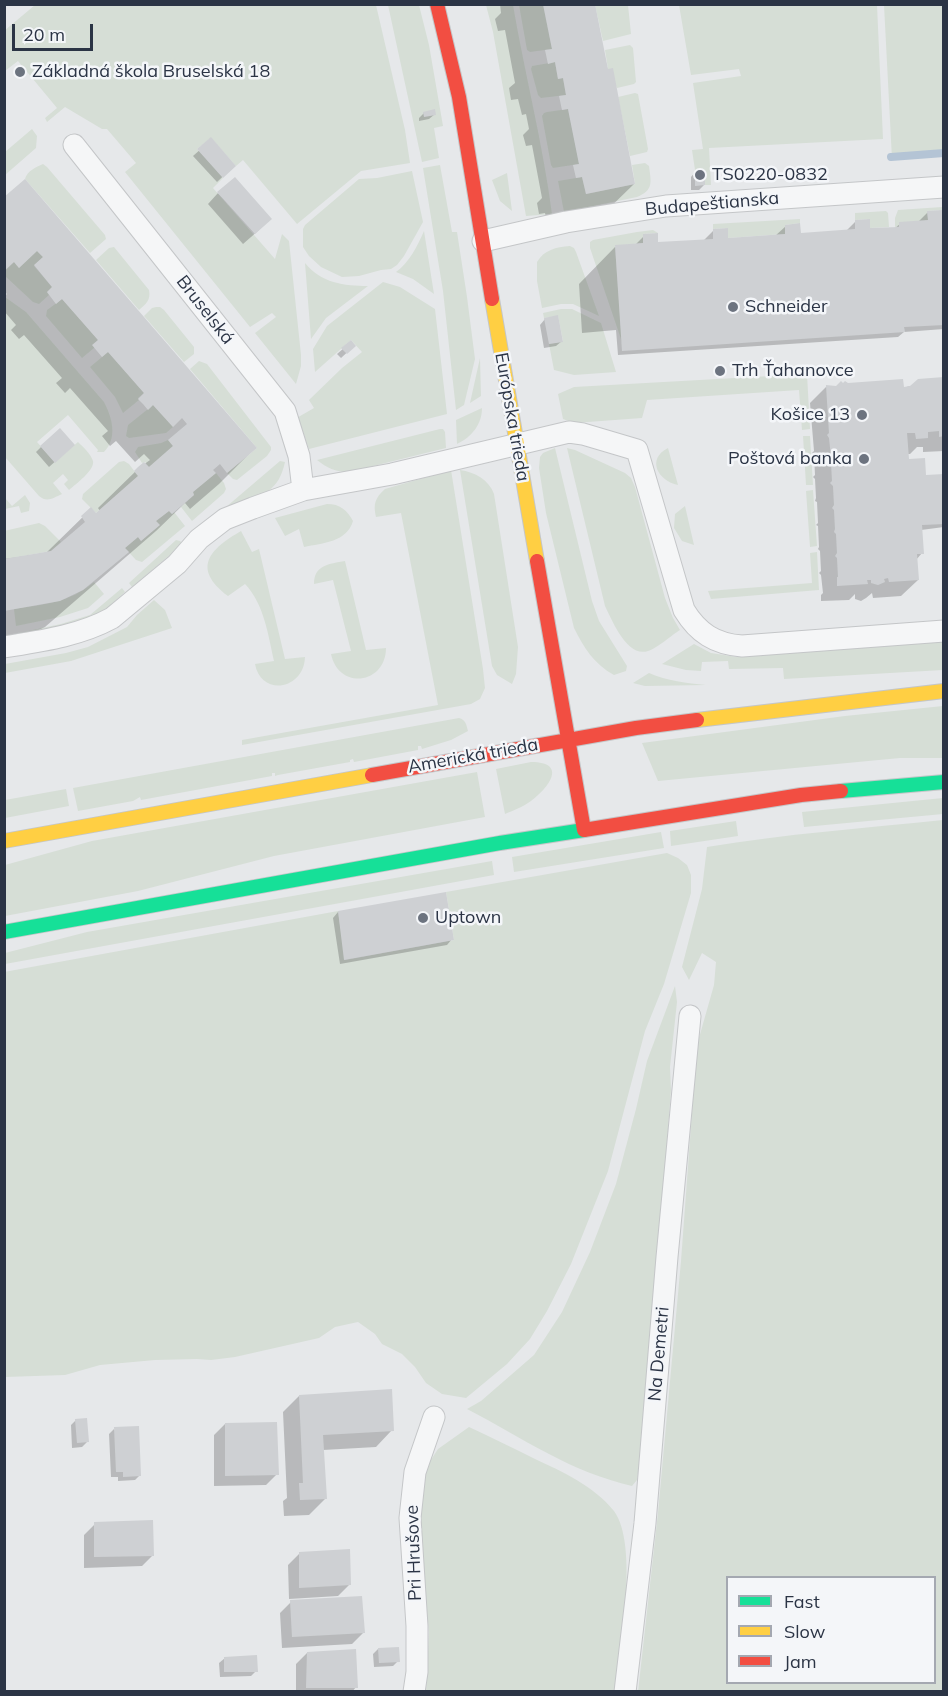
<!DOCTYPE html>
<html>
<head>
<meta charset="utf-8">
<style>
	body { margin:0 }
	#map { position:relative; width:948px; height:1696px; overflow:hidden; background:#e6e8ea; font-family:Mulish,sans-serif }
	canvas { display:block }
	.frame { position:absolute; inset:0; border:6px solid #2b3445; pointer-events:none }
	.legend { position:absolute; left:726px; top:1576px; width:210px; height:108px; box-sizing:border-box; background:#f4f6f9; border:2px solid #a4a8b1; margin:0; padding:8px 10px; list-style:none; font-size:18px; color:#2b3445 }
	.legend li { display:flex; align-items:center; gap:12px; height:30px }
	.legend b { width:30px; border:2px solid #a4a8b1 }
	.scale { position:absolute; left:12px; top:24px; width:81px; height:27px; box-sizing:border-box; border:3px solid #2b3445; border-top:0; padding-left:8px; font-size:18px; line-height:21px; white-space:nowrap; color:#2b3445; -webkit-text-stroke:4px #f4f6f9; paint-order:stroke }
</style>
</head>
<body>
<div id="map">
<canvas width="948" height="1696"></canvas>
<div class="frame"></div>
<ul class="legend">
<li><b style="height:8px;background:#16e098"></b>Fast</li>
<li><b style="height:8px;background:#ffcf43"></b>Slow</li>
<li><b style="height:8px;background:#f24e42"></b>Jam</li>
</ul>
<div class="scale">20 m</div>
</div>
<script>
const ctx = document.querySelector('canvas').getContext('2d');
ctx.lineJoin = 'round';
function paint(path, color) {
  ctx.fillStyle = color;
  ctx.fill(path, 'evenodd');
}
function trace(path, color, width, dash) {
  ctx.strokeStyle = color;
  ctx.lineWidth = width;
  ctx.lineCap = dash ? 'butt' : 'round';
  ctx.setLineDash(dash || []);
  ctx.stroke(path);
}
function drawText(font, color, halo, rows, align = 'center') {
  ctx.font = font + ' Mulish,sans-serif';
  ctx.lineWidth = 5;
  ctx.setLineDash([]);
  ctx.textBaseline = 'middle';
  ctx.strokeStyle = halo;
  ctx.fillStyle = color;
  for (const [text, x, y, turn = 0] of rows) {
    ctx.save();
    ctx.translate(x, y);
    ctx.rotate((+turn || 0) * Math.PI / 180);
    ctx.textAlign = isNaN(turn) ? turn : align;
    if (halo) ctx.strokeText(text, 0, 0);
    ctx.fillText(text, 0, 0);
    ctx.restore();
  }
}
paint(new Path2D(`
	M35,5H376L405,130L410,163L361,171L297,224L243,160L236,166L211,138L197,149L223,178L213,188L275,259L282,234L289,241L301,355V366L296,384L255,333L276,317L272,313L250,327L125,172L136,163L107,129H102L65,107L47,122L45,118L57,108L18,61L5,71L4,31Z
	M388,5H419L429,45L443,126L434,128L439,158L422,162Z
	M486,5H513C525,75 543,144 552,214L526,216L493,32Z
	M519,5H543L552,49L530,52L527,50Z
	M595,5H628L631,34L603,41Z
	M679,5H877L883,139L709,148L711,185H705V170H695L692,150L703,149L693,83L741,76L739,69L691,75Z
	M884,5H943V155L892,159Z
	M630,45L633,48L636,82L634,84L617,88L608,69L605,50Z
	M555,62L558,79L563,78L566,95L541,98L538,95L531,69L532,66Z
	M635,93L638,94L648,149L647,152L630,156L618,97Z
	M568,109L579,164L553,168L551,165L542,116L544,113L547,112Z
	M32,129L37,136L36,148L5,175V152Z
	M645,163L649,166C651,182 654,190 637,197L564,212L558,181L582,177L586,194L635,184L632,165Z
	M43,164L47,167L105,235L106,239L90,253L25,179C27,171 36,167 43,164Z
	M440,165L452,232H457L467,297L475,359L464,405L456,410L443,291L423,168Z
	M412,171L423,222L404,256L397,265L391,269L381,270L359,276L342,277L321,267L309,256L303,247V229L305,225L359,179L377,178Z
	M507,173L512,211L500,201L492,180Z
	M942,207V210L927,211L928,220L895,227V218L898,210Z
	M886,211L888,213L889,227L870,228V219L855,220V213Z
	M800,219V223L785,225V234L728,238V228L713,229V224Z
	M653,230L658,233L643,234V243L615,246L622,342L590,248V242L593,240L637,232Z
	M424,231L434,294L413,279L396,272C409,263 418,245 424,231Z
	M570,246L574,248L576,252L599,316L573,304H561L542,308L537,281V262C544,250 556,247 570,246Z
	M114,247L149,290C151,300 146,304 139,310L96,260L109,248Z
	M37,251L43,257L34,266L52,287L47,292L49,295L39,304L33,302L5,276V271L14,262L19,268Z
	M305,263C321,283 344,286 368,286L326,318L311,339Z
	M383,282L400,287L435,309L447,414L309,449L302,429L295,419L314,408L309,400L342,368L362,352L351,340L315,372L313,349L327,326Z
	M5,297L26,312L104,402C112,417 118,438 104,452H97L98,450L68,415L37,442L55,462L78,442C83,447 91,454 93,461C95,470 76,484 69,490L64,484L68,480L63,474L53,483L62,494C53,498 47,503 39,496L5,457Z
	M62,299L98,340L94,348L82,358L46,316L47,310Z
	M156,307H160L164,310L194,347V354L184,362L144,316L152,308Z
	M561,309H572L601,323L616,372L574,375L554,370L549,344L563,341L558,316L544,318L543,313Z
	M108,352L144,393L138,398L139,400L123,413L115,397L90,367Z
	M480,358L481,396L470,403Z
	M199,361L207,364L271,447V450L267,456L237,480L233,479L227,473L257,448L190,369Z
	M807,374L810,429L802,430L799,390L647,400L642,418L574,423L563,419L558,394L574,387Z
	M153,405L173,427L166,433L129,438L126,436L128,425Z
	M482,408C482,424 472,437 457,444L456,420Z
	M440,429H443L445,432L446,448L349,472C335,472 327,468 317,460Z
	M803,436H810L813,485H806Z
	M168,440L173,446L149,467L145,462L142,463L135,452L138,447L161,443Z
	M555,448L592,601L599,621L627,666L626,671L614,675C594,664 584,648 574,628L546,513L539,468L540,457L543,453Z
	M567,448L575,450L625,473L631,478L635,487L665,598L673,618L680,630C672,635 656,649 648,651C627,658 612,620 605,606Z
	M668,448L678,485C658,481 646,459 668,448Z
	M124,461L129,464L138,476L96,513L82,499L83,494L119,462Z
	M280,461L285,462C282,475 278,484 267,492L219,513Z
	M451,470L483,669L485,688L480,699L471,704L242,745V740L438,705L401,513L376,517C373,504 375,498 385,489Z
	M460,470C475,472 489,480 494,494L518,647L516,674L512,684L497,675L492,666Z
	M216,473L224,483L226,489L224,493L192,521L181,507L194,495L193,492Z
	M813,490L817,546L810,547L806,491Z
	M25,495L30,503L29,511L21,513L19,506L5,509V498L12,506Z
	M327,504C340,504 347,510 353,521C347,542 323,543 304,547L299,529L285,536L275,518Z
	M685,506L694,545L682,541L674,528L675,514Z
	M169,511L172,514L174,512L185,526L142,562L136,560L125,548L138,537L141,541L159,525L156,521Z
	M39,523L45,526L61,542L51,551L6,559L4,531Z
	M241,531L252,552L259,549L285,659L305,657C304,690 261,697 255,664L274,661C268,634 264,604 245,584L228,596C191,568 210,549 241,531Z
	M176,540L180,541L183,544L132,587L129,583Z
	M817,552L819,590L711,599L708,591L812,583L810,553Z
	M345,561L366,650L386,648C386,684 339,691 331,654L351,651L333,580L314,584C314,565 329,564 345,561Z
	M94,582L104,594L88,608L60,617L16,626L14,609C45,604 69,603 94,582Z
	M122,588L125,592L103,612L93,619L15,639L14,634L61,624L90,615Z
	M154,600L165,610L172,628L71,661L5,673V664L66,653L88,647L127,627L137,615Z
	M943,640V670L784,679L783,668L729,669L728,661L702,662L701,671L686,670L662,664L694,644L711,653L737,657Z
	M649,673C667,681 687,683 706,685L645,686L633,683Z
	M943,706V758H900L658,781L642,743L845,716Z
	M459,718C466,720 466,724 468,731L451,740L422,749L421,746H418V750L354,762L353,759L350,760V762L278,775L275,776V773H272V776L141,800L140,797L133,801L78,811L73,788Z
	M531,762C568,762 549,788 531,801C523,807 514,810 505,814L496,769Z
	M477,772L485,817L274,856L138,891L5,916V865L92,841Z
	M66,789L69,806L5,818V800Z
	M943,798V814L804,827L802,812Z
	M943,820V1691L638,1692L658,1513L681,1261L697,1045L714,985L716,962L702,953L689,980L682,967L702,889L707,847C785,834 865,828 943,820ZM728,1578H934V1682H728Z
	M736,821L738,836L671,846L670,831Z
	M661,832L664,848L514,872L512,857Z
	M667,853L678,858L687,865L691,875V893L664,984L645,1031L608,1171L571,1264L547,1311L530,1339L507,1364L466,1398L442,1394L426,1383L415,1367L402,1354L382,1344L375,1334L358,1322L335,1327L319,1338L235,1357L211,1360L197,1359L155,1360L100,1365L65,1375L5,1377L4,972L338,911L345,960L454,940L446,892Z
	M492,861L494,875L5,964V953L87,932Z
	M675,986L677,1002L670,1067L671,1090L648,1396L637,1480L632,1486C603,1479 575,1468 549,1454C521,1440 495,1423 467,1409L481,1401L534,1355L562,1312L590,1252L616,1184L636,1109L647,1061Z
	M469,1427C491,1437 513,1448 535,1459C563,1472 594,1486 614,1511C639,1545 620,1650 615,1691H426L429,1632L418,1522L425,1469L438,1449Z`), '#d6ded6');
paint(new Path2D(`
	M500,4H594L607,71L634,184L597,220L549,230L545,213L539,214L537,203L542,198L532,145L526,146L523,135L529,129L526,114L522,115L518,99L511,100L509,88L515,83L505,30L498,31L495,19L501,13Z
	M424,113L435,114L429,119L419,121V118Z
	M211,140L234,166L217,182L193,156Z
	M696,171L704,185L699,190H691V177Z
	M218,193L259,230L243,244L208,204Z
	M4,199L255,448L219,484L190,509L185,503L156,531L45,627L22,638L4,641V559L46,553L91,509L96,515L100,511L98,508L139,468L150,460L144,454L135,462L116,441L110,446L102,436L108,431L70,388L65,393L56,383L62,378L24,335L19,339L11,330L16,325L4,311V296L7,294L4,292Z
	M928,212L944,221V329L904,332L898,337L618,355L616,330L582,333L579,284L615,247L634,246L644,236L657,244L703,241L713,231L727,239L775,236L786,226L799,235L845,232L855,222L869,230L895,228L900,224L917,223Z
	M545,319L562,341L556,346L544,348L540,325Z
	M351,342L354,346L341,358L337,354Z
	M944,378V451L923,452V447H917L910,454H907L908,463L924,477L944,475V527L921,530L922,553L916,560L918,580L901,596L873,598L872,593L866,598L861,601L855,599V594L849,600L821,601V595L823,593L821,575L819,573L821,571L820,551L818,549L819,547L818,526L816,525L818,523L817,502L815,501L816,498L815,479L813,477L815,475L814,455L812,453L814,451L810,403L827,386L902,388Z
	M41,447L68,450L49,467L36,452Z
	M338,912L452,939L447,945L340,964L333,918Z
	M299,1396L392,1430L376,1447L323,1450L325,1499L309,1515L284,1516L283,1501L287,1498L283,1412Z
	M76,1420L87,1442L82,1447L72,1448L71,1425Z
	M225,1424L277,1474L266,1485L214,1486V1435Z
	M114,1429L140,1475L135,1480L118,1481V1477H111L109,1434Z
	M95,1524L153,1555L142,1566L84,1568V1535Z
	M299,1554L349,1585L338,1596L289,1599L288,1565Z
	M291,1602L363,1633L352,1644L282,1648L280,1613Z
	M378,1649L398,1661L393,1666L374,1667L373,1654Z
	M307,1653L356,1687L352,1692H296V1664Z
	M225,1658L256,1671L251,1676L220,1677L219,1663Z`), '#0003');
trace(new Path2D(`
	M891,157L944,153`), '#b4c4d5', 8);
paint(new Path2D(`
	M543,4H595L608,69L613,68L635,184L586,194L582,177L576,178L573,165L579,164L568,109L562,110L559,96L566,95L563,78L558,79L555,62L548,64L545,50L552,49Z
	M435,109L436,115L424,117L423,112Z
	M211,137L236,166L223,178L197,149Z
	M695,170H705V185L695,186Z
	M235,177L272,219L255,234L217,192Z
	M25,179L257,448L227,473L220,464L213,470L216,473L193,492L194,495L172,514L169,511L156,521L160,525L141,541L138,537L125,548L129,552L83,590L60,601L4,611V559L51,551L85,522L81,516L91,507L96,513L138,476L134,471L138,467L144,462L149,467L173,446L168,440L187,424L182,418L173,427L153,405L148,410L143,404L138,399L144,393L108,352L102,357L92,345L98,340L62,299L56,304L47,292L52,287L34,265L43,257L37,251L19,268L14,262L4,271V197Z
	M942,210L944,325L904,327L905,332L622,351L615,245L643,243V234L658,233V242L713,239V229L728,228V238L785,234V225L800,223L801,233L855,229V220L870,219V228L899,227V222L928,220L927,211Z
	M558,315L563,342L549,344L544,318Z
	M351,340L356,346L347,354L341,348Z
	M944,377V436L939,437V431L928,432V438L916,439L915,433H907L909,459L925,458L926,475L944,474V524L922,525L924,554H917L919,580L889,582L888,578L884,579L885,582L878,585L871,583V580H867L868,584L837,586V577H838L837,558L835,556L837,553L836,534L834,532L835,529L834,510L832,508L834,505L833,486L830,483L832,481L831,462L829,459L831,457L829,438L827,435L829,433L826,385L836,386L841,381L843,383L845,381L848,383L903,379L904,387L910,386L918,379Z
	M60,428L75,445L55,463L40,446Z
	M446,892L454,940L344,960L338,911Z
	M392,1389L394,1431L323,1435L327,1499L300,1500L299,1483H303L299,1395Z
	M87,1418L89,1442L77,1443L75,1419Z
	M277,1422L279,1475L225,1476V1423Z
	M139,1426L141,1476L123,1477V1472H116L114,1427Z
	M153,1520L154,1556L94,1557V1522Z
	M350,1549L351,1585L299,1588V1552Z
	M362,1596L365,1633L292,1637L290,1600Z
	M399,1647L400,1662L379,1663L378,1648Z
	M356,1649L358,1688H306L307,1652Z
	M257,1655L258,1672H224V1657Z`), '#ced0d3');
const street = new Path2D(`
	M74,145L285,411L299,456L303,490
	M483,241L566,222L666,206L944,187
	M4,647C41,641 79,636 112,618L177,564L199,539L225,519L253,508L303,490L392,474L569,432L583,434L637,450L684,610C698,633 715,644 742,646L944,631
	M414,1692L417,1672V1626L410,1518L415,1472L434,1417
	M625,1692L645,1523L667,1257L690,1016`);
const fast = new Path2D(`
	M841,791L944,782
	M4,932L500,843L584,830`);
const slow = new Path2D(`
	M492,299L537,561
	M697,720L944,691
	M4,841L372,775`);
const jam = new Path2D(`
	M437,4L459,97L492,299
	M537,561L584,830
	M372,775L636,728L697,720
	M584,830L801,795L841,791`);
trace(street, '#c4c6c8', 23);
trace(fast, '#c4c6c8', 16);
trace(slow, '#c4c6c8', 16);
trace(jam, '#c4c6c8', 16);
trace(street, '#f5f6f7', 21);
trace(fast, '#16e098', 14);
trace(slow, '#ffcf43', 14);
trace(jam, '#f24e42', 14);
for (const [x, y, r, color] of [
	[20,72,6,"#6c737f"],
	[700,175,6,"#6c737f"],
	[733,307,6,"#6c737f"],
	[720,371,6,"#6c737f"],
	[862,415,6,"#6c737f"],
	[864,459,6,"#6c737f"],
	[423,918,6,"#6c737f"]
]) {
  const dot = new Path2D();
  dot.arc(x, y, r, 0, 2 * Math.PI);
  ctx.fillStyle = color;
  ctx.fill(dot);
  trace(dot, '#f4f6f9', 2);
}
drawText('18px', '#2b3445', '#f4f6f9', [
	["Základná škola Bruselská 18",32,72],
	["TS0220-0832",712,175],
	["Schneider",745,307],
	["Trh Ťahanovce",732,371],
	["Košice 13",850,415,"right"],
	["Poštová banka",852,459,"right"],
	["Uptown",435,918]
], 'left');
drawText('18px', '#2b3445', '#f4f6f9', [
	["Budapeštianska",712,204,-5],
	["Bruselská",205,310,52],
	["Európska trieda",512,417,80],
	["Americká trieda",473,756,-10],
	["Na Demetri",659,1354,-85],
	["Pri Hrušove",414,1553,-92]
]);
</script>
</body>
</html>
